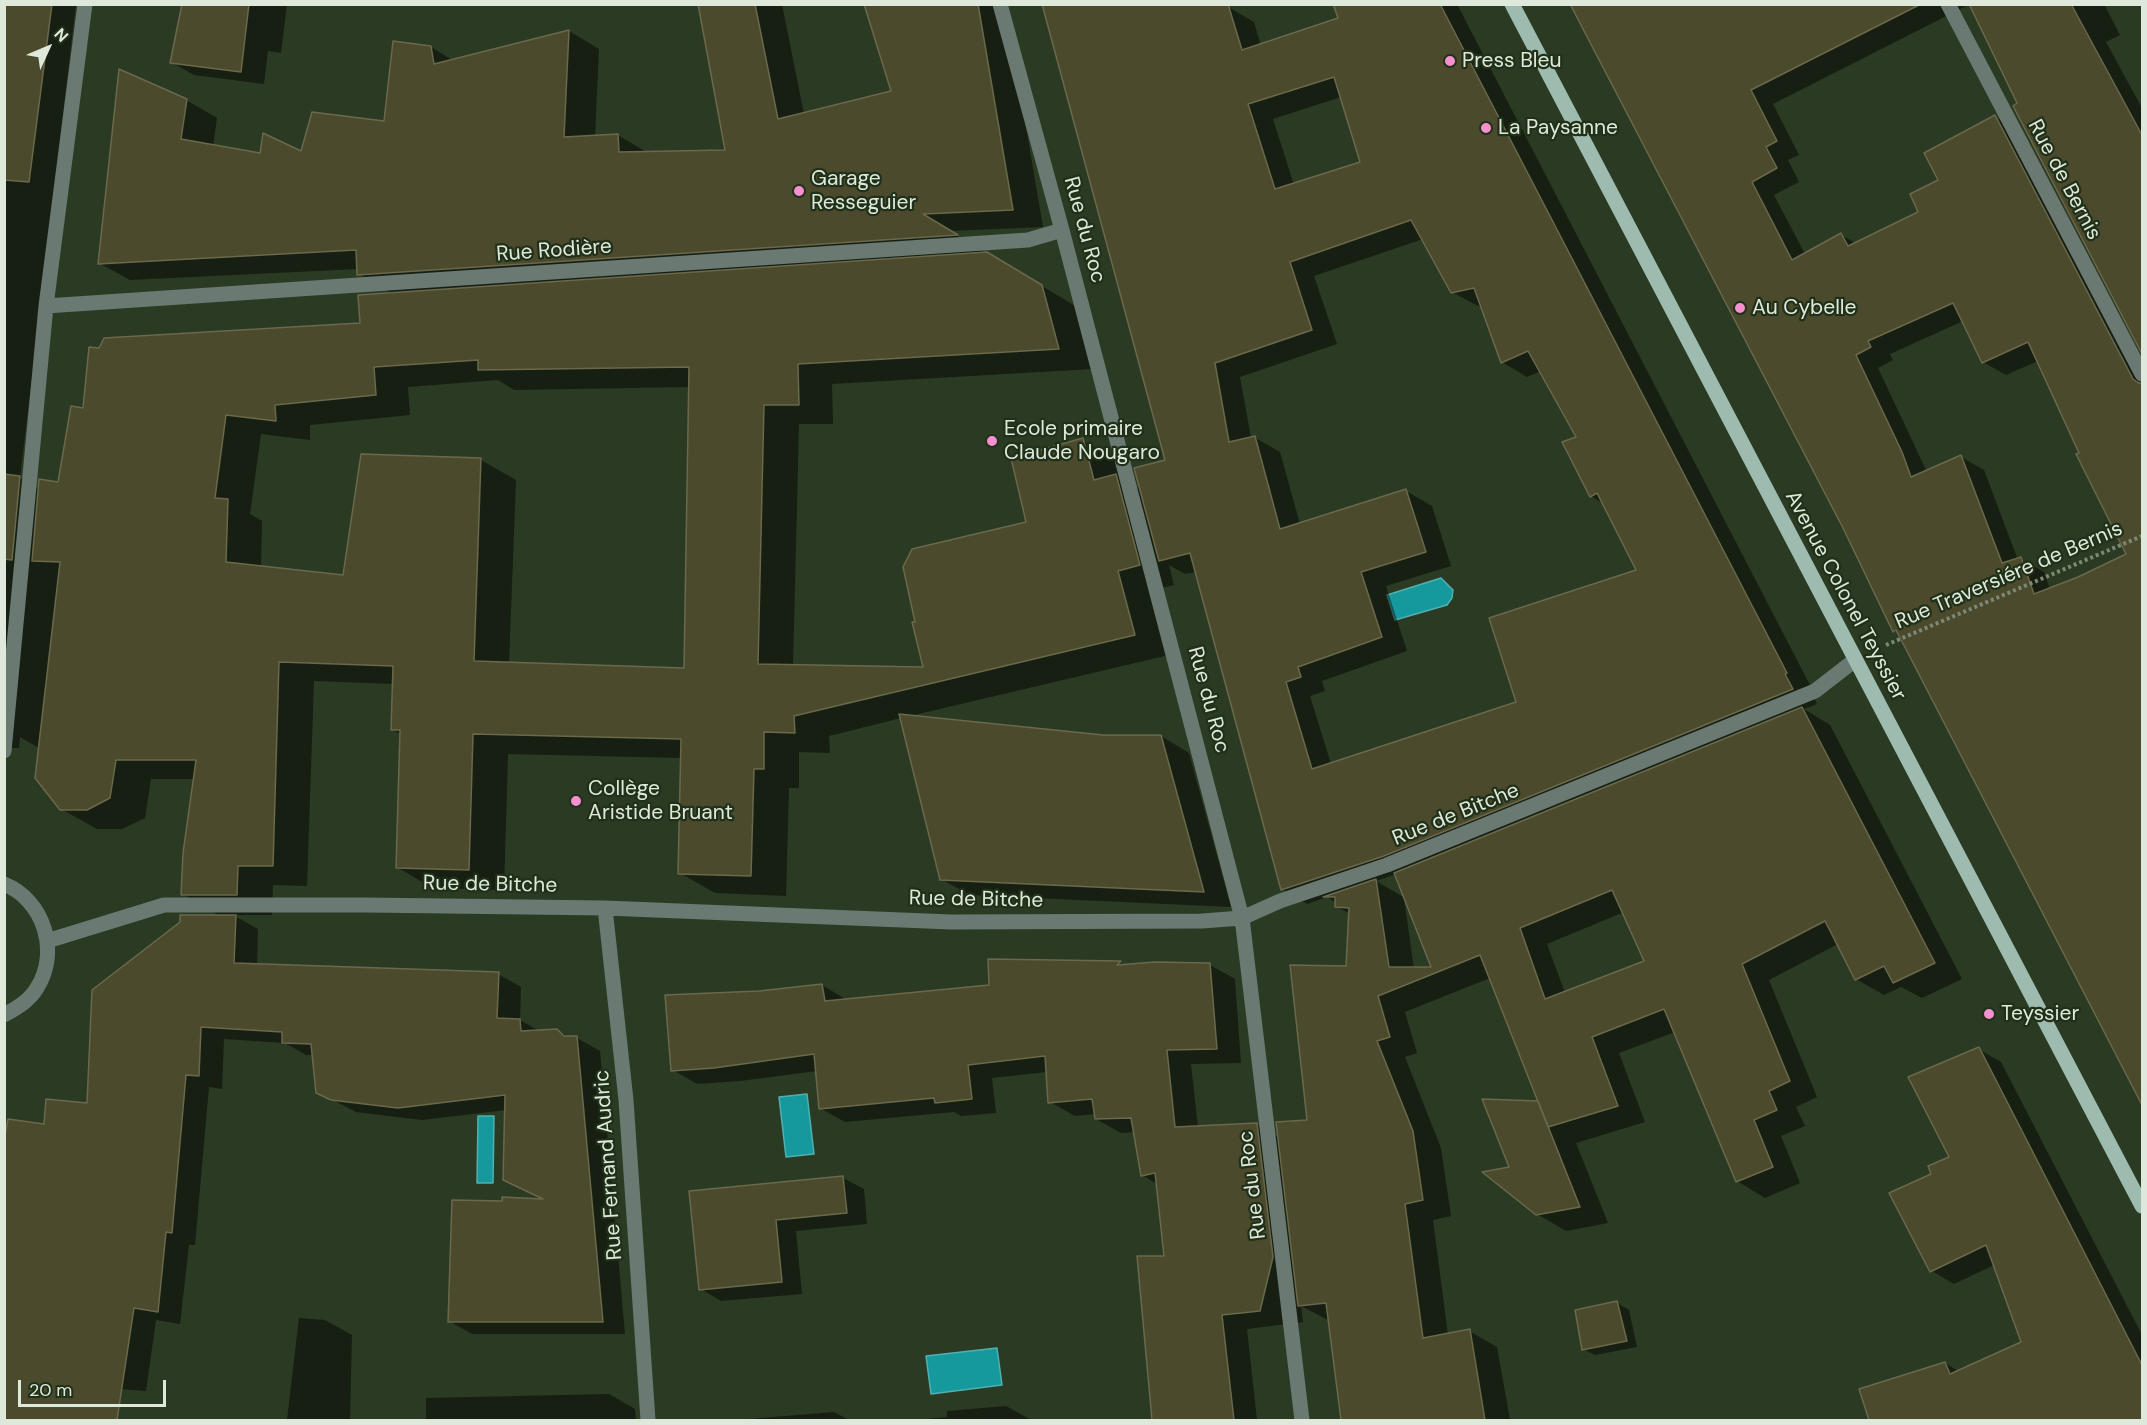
<!DOCTYPE html>
<html>
<head>
<meta charset="utf-8">
<style>
	body { margin:0 }
	#map { position:relative; width:2147px; height:1425px; overflow:hidden; background:#2a3a23; font-family:"DM Sans",sans-serif }
	canvas { display:block }
	.frame { position:absolute; inset:0; border:6px solid #dfe9db; pointer-events:none }
	.north { position:absolute; left:18px; top:18px; width:60px; height:60px; -webkit-text-stroke:4px #203019; paint-order:stroke; rotate:46deg; font-size:16px; font-weight:700; line-height:24px; text-align:center; color:#dfe9db }
	.north::after { content:''; display:block; margin:auto; width:21px; height:27px; background:#dfe9db; clip-path:polygon(50% 0,100% 100%,50% 72%,0 100%) }
	.scale { position:absolute; left:18px; top:1380px; width:148px; height:27px; box-sizing:border-box; border:3px solid #dfe9db; border-top:0; padding-left:8px; font-size:18px; line-height:21px; white-space:nowrap; color:#dfe9db; -webkit-text-stroke:4px #203019; paint-order:stroke }
</style>
</head>
<body>
<div id="map">
<canvas width="2147" height="1425"></canvas>
<div class="frame"></div>
<div class="north">N</div>
<div class="scale">20 m</div>
</div>
<script>
const ctx = document.querySelector('canvas').getContext('2d');
ctx.lineJoin = 'round';
function paint(path, color) {
  ctx.fillStyle = color;
  ctx.fill(path, 'evenodd');
}
function trace(path, color, width, dash) {
  ctx.strokeStyle = color;
  ctx.lineWidth = width;
  ctx.lineCap = dash ? 'butt' : 'round';
  ctx.setLineDash(dash || []);
  ctx.stroke(path);
}
function drawText(font, color, halo, rows, align = 'center') {
  ctx.font = font + ' "DM Sans",sans-serif';
  ctx.lineWidth = 4.5;
  ctx.setLineDash([]);
  ctx.textBaseline = 'middle';
  ctx.strokeStyle = halo;
  ctx.fillStyle = color;
  for (const [text, x, y, turn = 0] of rows) {
    ctx.save();
    ctx.translate(x, y);
    ctx.rotate((+turn || 0) * Math.PI / 180);
    ctx.textAlign = isNaN(turn) ? turn : align;
    if (halo) ctx.strokeText(text, 0, 0);
    ctx.fillText(text, 0, 0);
    ctx.restore();
  }
}
const water = new Path2D(`
	M1441,578L1453,590L1452,598L1447,605L1395,620L1387,595Z
	M807,1094L814,1154L786,1157L779,1097Z
	M478,1116H494L493,1183H477Z
	M997,1348L1002,1385L931,1394L926,1356Z`);
paint(water, '#15999d');
trace(water, '#52b1b0', 1.5);
paint(new Path2D(`
	M4,4H76L20,478L40,489L59,483L84,409L100,349L362,324L393,294L359,274L358,269L130,280L99,263L186,100L217,118L213,146L261,154L302,153L386,123L431,47L454,61L569,31L599,49L595,137L618,135L648,153L727,152L699,4H782L804,114L893,92L866,4H1005L1043,227L949,231L1077,307L1093,369L832,384L833,424H799L793,666L925,669L1028,523L1082,440L1117,460L1123,479L1142,490L1167,461L1228,7L1254,22L1261,46L1340,19L1334,4H1457L1811,687L1809,688L1817,704L1804,709L1830,725L1962,979L1922,998L1901,987L1884,995L1856,979L1838,944L1769,980L1817,1097L1796,1107L1805,1126L1781,1136L1800,1183L1765,1198L1737,1181L1675,1032L1619,1053L1645,1122L1576,1143L1608,1223L1566,1231L1537,1214L1511,1168L1541,1105L1490,978L1405,1012L1417,1053L1405,1057L1441,1148L1451,1216L1433,1220L1448,1335L1469,1331L1497,1347L1510,1420H1341L1330,1321L1301,1306L1303,1322L1247,1329L1257,1420H1153L1138,1257L1165,1258L1157,1184L1142,1175L1135,1132L1121,1133L1096,1119V1114L1075,1116L1050,1102L1047,1072L992,1078L996,1113L961,1116L954,1112L845,1122L820,1108L817,1071L740,1081L697,1084L673,1070L760,993L822,985L847,1000L991,987L989,960L1120,963L1125,966L1210,965L1235,979L1241,1063L1191,1064L1198,1127L1256,1124L1280,1138L1309,1121L1347,967L1350,914L1336,906V903L1327,897L1307,904L1282,889L1196,572L1185,574L1169,565L1174,585L1153,590L1169,655L910,716L1103,737L1161,736L1189,753L1231,907L970,895L941,879L901,718L829,736L830,753L799,752V788H789L786,896L715,893L680,873L682,758L508,754L504,890L432,888L397,867L402,735L393,730L394,684L314,681L307,886L273,885L272,915H233L258,929L257,966L498,974L521,987L520,1020L539,1031L557,1030L570,1038H577L600,1051L625,1334H472L449,1321L544,1201L504,1179L506,1110L422,1120L356,1112L318,1092L314,1055H306L285,1043L224,1039L222,1089L209,1087L195,1245H189L180,1324L156,1320L146,1391L120,1389L116,1420H4V1379L45,1125L89,1105L220,916L183,894L195,779H151L145,818L122,829H97L61,809L39,748L20,737L19,748H4ZM1341,97L1362,163L1294,185L1273,119ZM1423,239L1452,292L1478,306H1482L1502,362L1527,377L1541,371L1578,438L1591,496L1604,504L1638,571L1518,703L1331,764L1310,696L1325,691L1322,681L1407,651L1386,586L1451,566L1432,506L1406,491L1300,524L1280,452L1254,437L1251,438L1240,377L1337,344L1314,276ZM498,380L514,390L690,387L685,670L509,664L516,480L481,460L362,456L344,577L261,567L262,521L250,514L261,434L310,440V425L410,415L408,387ZM1396,874L1405,898L1376,881ZM1404,898H1405L1433,969H1414ZM1624,912L1646,962L1565,993L1547,944Z
	M183,4H287L281,53L268,51L264,84L194,75L171,62Z
	M1573,4H1970L1773,104L1799,155L1788,160L1799,182L1774,195L1805,254L1841,235L1856,243L1920,213L1940,181L1995,117L2018,130L2142,367V748L2110,764L2136,816L2142,813V1105L1899,633L1894,631L1844,528ZM1963,321L1983,362L2006,375L2038,361L2128,555L2050,589L2044,572L2021,559L2018,560L1984,470L1961,457L1927,472L1878,368L1893,360L1890,354Z
	M1971,4H2104L2120,35L2106,42L2142,108V351L2015,107L2019,104Z
	M1978,1049L2001,1062L2142,1335V1420H1871L1861,1390L1945,1363L1960,1372L2023,1343L1994,1265L1954,1284L1932,1271L1891,1193L1933,1174L1951,1158Z
	M843,1178L864,1189L867,1224L796,1231L802,1294L721,1301L701,1289L691,1192Z
	M1617,1303L1629,1310L1637,1347L1595,1355L1583,1349Z
	M299,1318L325,1320L352,1335L350,1420H287Z
	M609,1394L635,1409L636,1420H426V1398Z
	M1006,1406L1031,1420H917L947,1417V1411Z
	M834,1412L849,1420H737Z`), '#0007');
const building = new Path2D(`
	M4,4H52L29,182L4,180Z
	M182,4H249L241,72L170,63Z
	M698,4H755L778,119L891,91L864,4H978L1013,210L923,214L958,235L357,275L356,250L98,264L119,69L187,99L181,139L260,153L263,133L301,151L312,112L384,121L393,41L431,46L434,64L569,30L564,137L618,134L619,152L725,150Z
	M1042,4H1228L1242,50L1338,18L1333,4H1440L1787,673L1785,674L1793,689L1384,856L1281,890L1190,553L1159,561L1134,468L1165,460ZM1334,77L1360,162L1275,189L1248,104ZM1411,220L1451,293L1474,288L1501,363L1528,351L1576,437L1562,442L1590,497L1597,493L1636,570L1489,618L1516,702L1312,769L1286,682L1301,677L1298,667L1382,637L1361,572L1426,552L1406,489L1280,529L1255,436L1229,442L1215,363L1312,330L1290,262Z
	M1570,4H1921L1751,90L1777,141L1766,147L1777,168L1752,182L1792,260L1841,233L1848,246L1918,212L1910,194L1938,180L1924,153L1995,115L2133,379L2137,382L2142,384V1105L1896,630L1893,632L1843,528ZM1953,303L1982,363L2028,342L2079,453L2076,454L2126,554L2078,577L2034,594L2021,557L2002,563L1961,455L1911,477L1902,452L1856,355L1871,347L1868,341Z
	M1969,4H2071L2142,135V354L2013,106L2017,103Z
	M987,252L1042,285L1059,349L798,364L799,405H764L758,664L923,667L912,622H915L903,567L912,549L1026,522L1011,458L1083,438L1094,480L1116,474L1140,565L1118,571L1135,635L794,716L795,733L764,732V769H754L751,876L678,874L681,739L473,734L469,870L396,868L400,730H391L393,666L279,662L273,866H238L237,895H181L183,853L196,760H116L110,798L87,810H60L35,778L60,562L32,561L39,479L58,482L71,406L83,408L89,347L99,348L104,338L360,323L358,295ZM478,360V370L689,367L684,668L474,661L481,458L361,454L343,575L226,562L228,499L215,498L226,415L276,421L275,405L376,395L374,367Z
	M4,474L20,476L12,560L4,559Z
	M1802,707L1935,963L1893,983L1884,966L1855,980L1825,921L1742,964L1790,1081L1769,1091L1777,1110L1754,1120L1773,1167L1736,1182L1664,1009L1592,1037L1618,1106L1548,1127L1480,955L1378,996L1390,1037L1377,1041L1413,1131L1423,1200L1405,1204L1423,1338L1470,1329L1485,1420H1341L1326,1303L1298,1306L1276,1122L1307,1120L1290,965L1346,966L1349,908L1335,907V897H1323L1376,879L1389,967H1431L1394,873ZM1612,890L1644,961L1545,999L1520,928Z
	M899,714L1103,735H1161L1204,892L940,880Z
	M180,915H236L234,963L499,972L497,1018L520,1019L521,1031L557,1029L564,1036H577L603,1322H448L452,1200L502,1201V1197L543,1199L503,1180L505,1095L398,1108L331,1100L316,1093L311,1044L282,1043V1032L201,1027L199,1076L186,1075L172,1233L166,1232L158,1312L134,1308L117,1420H4V1141L8,1119L44,1124L46,1099L87,1103L92,990L180,922Z
	M988,959L1121,961L1117,965L1155,962L1210,963L1217,1049L1167,1050L1175,1127L1257,1123L1273,1257L1260,1311L1222,1315L1234,1420H1152L1137,1256H1164L1155,1173L1141,1176L1131,1118L1095,1119L1092,1099L1048,1103L1045,1056L968,1065L972,1099L935,1103L934,1098L819,1109L814,1054L714,1068L671,1071L665,995L759,991L822,984L825,1001L989,985Z
	M1979,1047L2142,1365V1420H1869L1859,1389L1945,1362L1950,1374L2021,1342L1986,1245L1930,1272L1889,1193L1931,1174L1928,1166L1949,1157L1908,1077Z
	M1482,1099L1538,1101L1580,1207L1536,1215L1482,1172L1509,1167Z
	M843,1176L847,1213L776,1220L782,1282L699,1290L689,1191Z
	M1617,1301L1627,1341L1582,1350L1575,1310Z`);
paint(building, '#4b4a2d');
trace(building, '#6a694b', 1.5);
trace(new Path2D(`
	M1886,645L2142,536`), '#7c8976', 4, [3, 3]);
trace(new Path2D(`
	M1000,4L1062,230L1242,918L1302,1420
	M1948,4L2142,374
	M46,306L1028,240L1062,230
	M4,751L46,306L85,4
	M4,884C44,900 60,952 37,988C29,1001 17,1008 4,1015
	M605,908L626,1100L648,1420
	M47,941L164,905H366L605,908L951,922L1202,921L1242,918L1280,901L1387,865L1815,691L1855,660`), '#6a7972', 15);
trace(new Path2D(`
	M1512,4L2142,1206`), '#9dbbae', 15);
for (const [x, y, r, color] of [
	[1450,61,6,"#f790cf"],
	[1486,128,6,"#f790cf"],
	[799,191,6,"#f790cf"],
	[1740,308,6,"#f790cf"],
	[992,441,6,"#f790cf"],
	[576,801,6,"#f790cf"],
	[1989,1014,6,"#f790cf"]
]) {
  const dot = new Path2D();
  dot.arc(x, y, r, 0, 2 * Math.PI);
  ctx.fillStyle = color;
  ctx.fill(dot);
  trace(dot, '#203019', 2);
}
drawText('21px', '#dfe9db', '#203019', [
	["Press Bleu",1462,61],
	["La Paysanne",1498,128],
	["Garage",811,179],
	["Resseguier",811,203],
	["Au Cybelle",1752,308],
	["Ecole primaire",1004,429],
	["Claude Nougaro",1004,453],
	["Collège",588,789],
	["Aristide Bruant",588,813],
	["Teyssier",2001,1014]
], 'left');
drawText('21px', '#dfe9db', '#203019', [
	["Rue de Bernis",2064,180,62],
	["Rue du Roc",1084,230,75],
	["Rue Rodière",554,251,-4],
	["Rue Traversiére de Bernis",2009,576,-23],
	["Avenue Colonel Teyssier",1845,596,62],
	["Rue du Roc",1208,700,75],
	["Rue de Bitche",1456,815,-22],
	["Rue de Bitche",490,885,1],
	["Rue de Bitche",976,900,1],
	["Rue Fernand Audric",609,1165,-94],
	["Rue du Roc",1253,1185,-97]
]);
</script>
</body>
</html>
